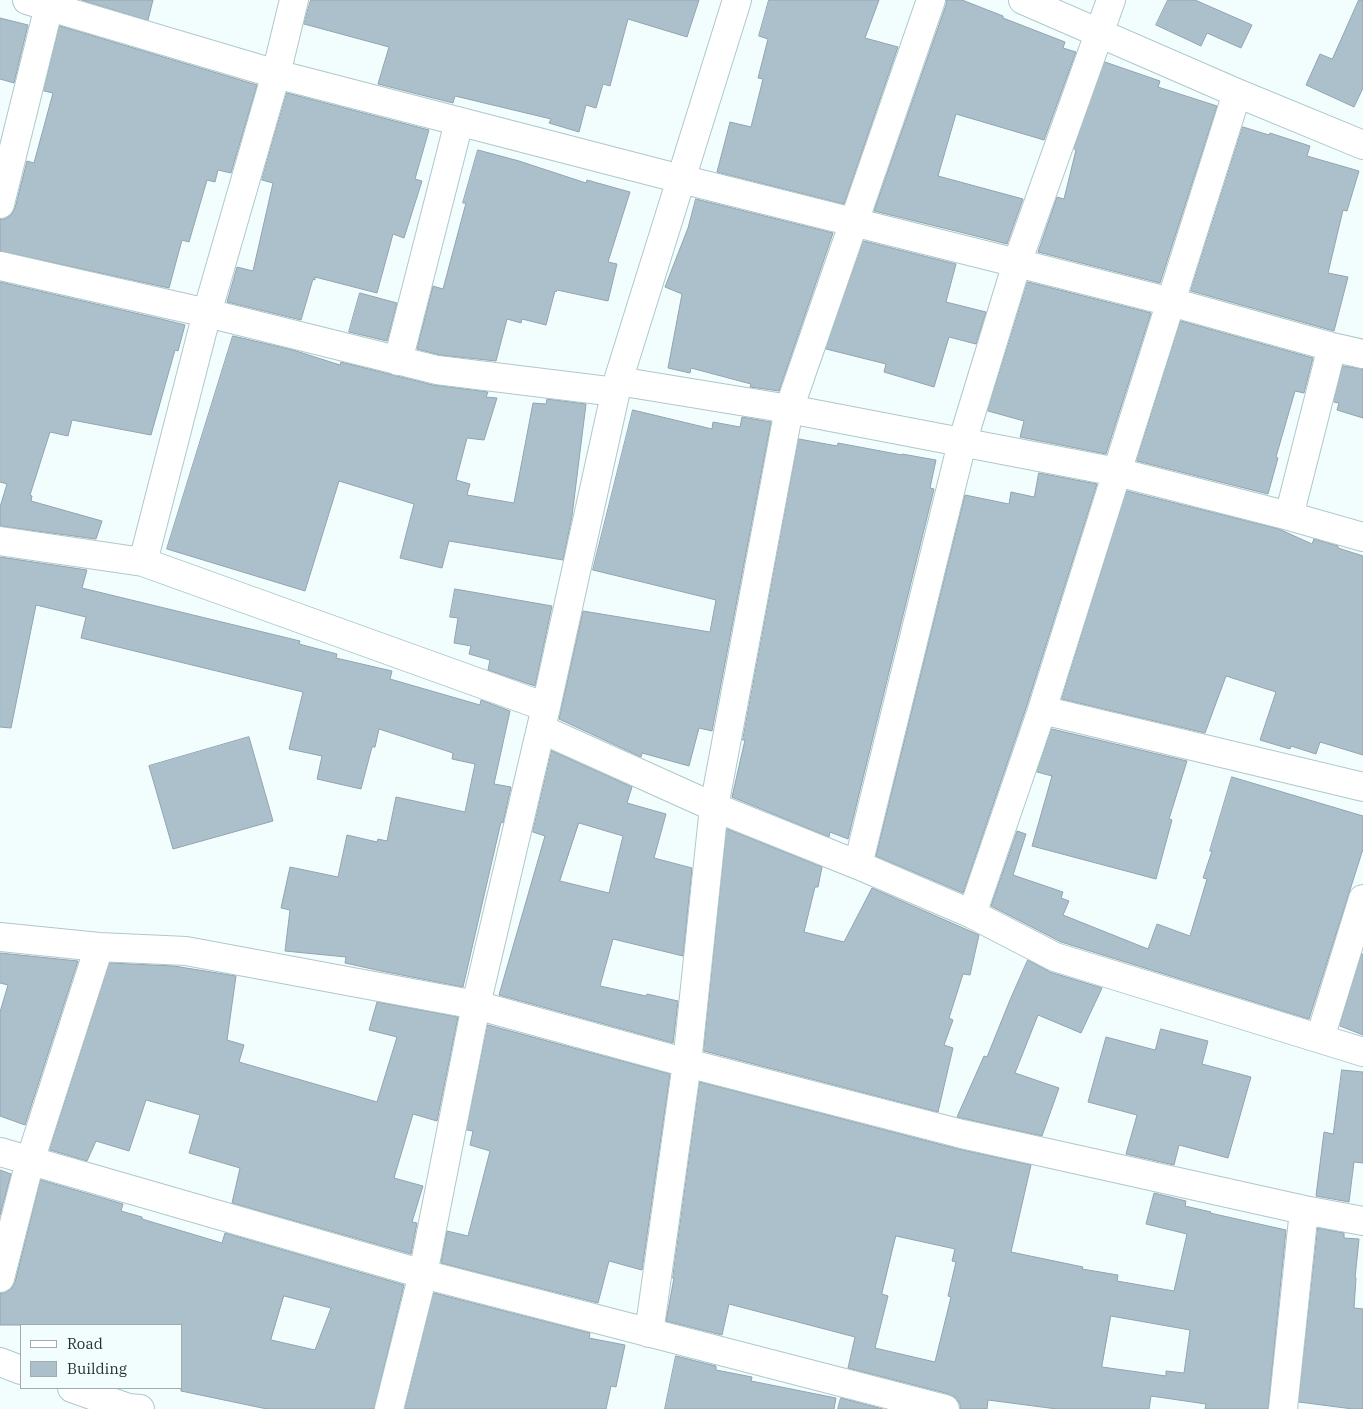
<!DOCTYPE html>
<html>
<head>
<meta charset="utf-8">
<style>
	body { margin:0 }
	#map { position:relative; width:1363px; height:1409px; overflow:hidden; background:#f2fdfe; font-family:"IBM Plex Serif",serif }
	canvas { display:block }
	.legend { position:absolute; left:20px; top:1324px; width:162px; height:65px; box-sizing:border-box; background:#f2fdfe; border:1px solid #a0abac; margin:0; padding:6px 9px; list-style:none; font-size:15px; color:#252f31 }
	.legend li { display:flex; align-items:center; gap:10px; height:25px }
	.legend b { width:25px; border:1px solid #a0abac }
</style>
</head>
<body>
<div id="map">
<canvas width="1363" height="1409"></canvas>
<ul class="legend">
<li><b style="height:6px;background:#fff"></b>Road</li>
<li><b style="height:14px;background:#acc0cc"></b>Building</li>
</ul>
</div>
<script>
const ctx = document.querySelector('canvas').getContext('2d');
ctx.lineJoin = 'round';
function paint(path, color) {
  ctx.fillStyle = color;
  ctx.fill(path, 'evenodd');
}
function trace(path, color, width, dash) {
  ctx.strokeStyle = color;
  ctx.lineWidth = width;
  ctx.lineCap = dash ? 'butt' : 'round';
  ctx.setLineDash(dash || []);
  ctx.stroke(path);
}
const building = new Path2D(`
	M82,0H153L148,20Z
	M311,0H699L687,37L628,19L610,86L603,84L596,108L586,105L579,132L549,123L551,119L455,96L453,103L378,84L389,47L304,24Z
	M769,0H879L865,38L898,47L844,204L717,172L730,122L751,127L763,79L758,78L768,39L759,36Z
	M946,0H962L1003,16V18L1065,42L1063,48L1076,52L1044,140L956,114L938,176L1023,199L1007,244L964,233L874,211L946,5Z
	M1168,0H1195L1252,25L1241,48L1207,33L1201,46L1156,25Z
	M1359,0H1363V88L1354,107L1306,85L1320,54L1332,59Z
	M0,18L28,25L14,83L0,79Z
	M60,26L257,85L231,173L218,170L215,182L207,180L189,242L182,240L169,288L0,251V219H5L11,215L15,208L27,161L34,163L53,93L44,91Z
	M1105,62L1160,81L1158,87L1217,106L1160,283L1038,252L1057,197L1064,199L1076,150L1074,149Z
	M287,93L429,130L415,179L422,181L404,238L393,234L377,293L315,277V280L313,279L301,320L227,302L237,267L253,271L273,183L262,180Z
	M1243,127L1269,135L1270,133L1310,146L1307,156L1359,171L1347,211L1343,210L1328,273L1348,277L1334,331L1191,291Z
	M478,150L519,161L586,183L587,180L630,192L608,262L617,264L608,301L557,290L556,292L555,291L546,325L522,319L521,323L507,319L496,361L440,355L417,349L433,286L443,289L466,203H463Z
	M696,199L833,233L779,391L750,387L751,384L691,368L690,373L668,368L682,294L665,287L688,228Z
	M864,241L956,264L946,302L986,312L976,344L949,337L934,387L884,372L886,364L826,349Z
	M0,282L161,319L185,325L178,351L175,350L151,435L72,420L68,436L50,432L30,495L32,496L31,501L102,521L96,539L0,526V507L7,484L0,482Z
	M1028,282L1151,313L1106,454L1020,437L1024,421L988,411Z
	M360,293L397,303L387,341L349,332Z
	M1181,321L1313,358L1304,393L1295,391L1276,457L1278,458L1268,494L1137,461Z
	M233,336L293,350L340,365L341,362L433,385L488,392L486,397L497,398L484,440L467,438L456,480L470,484L467,495L514,503L533,403L546,404L547,399L586,404L572,516L563,560L449,541L442,568L400,558L414,504L339,481L305,591L167,549Z
	M1343,366L1363,369V418L1337,410L1339,403L1334,402Z
	M633,410L712,429L713,422L740,427L742,417L771,422L712,731L699,728L689,766L642,753L641,757L559,719L583,611L710,632L716,600L593,570Z
	M799,439L837,446L838,443L902,455V454L936,460L930,488L934,489L848,839L830,832L829,837L732,797L745,740H743Z
	M1039,473L1097,484L1027,705L963,893L876,856L965,495L1009,504L1011,492L1034,497Z
	M1127,491L1279,529L1312,544L1314,539L1338,546V548L1363,556V755L1320,742L1316,754L1291,746L1290,749L1260,740L1276,692L1226,676L1205,733L1062,699Z
	M0,557L87,570L82,588L300,641L299,644L337,654L336,658L392,671L390,679L480,705L481,700L510,711L494,784L511,787L503,823L501,822L463,987L381,971L345,963L346,957L285,951L290,910L281,908L290,867L338,877L347,835L377,842L378,839L387,841L396,797L465,812L475,764L452,759L453,753L379,729L375,747H372L361,789L317,779L322,756L289,749L303,692L81,638L86,617L36,605L11,728L0,727Z
	M455,589L552,606L535,686L488,670L490,660L469,654L471,646L454,643L458,618L450,617Z
	M1052,729L1187,761L1169,819L1172,820L1156,879L1032,846L1052,776L1037,772Z
	M249,737L273,821L173,849L149,766Z
	M552,751L632,787L627,803L666,814L654,858L692,868L683,956L613,939L600,986L646,996L647,994L678,1001L673,1043L499,995L545,836L533,832ZM579,823L623,836L609,893L560,881Z
	M1232,777L1363,816V849L1309,1019L1061,942L991,906L1017,831L1026,834L1013,875L1063,892L1061,898L1069,901L1063,915L1148,949L1157,924L1190,936L1207,879L1203,878L1212,851H1210Z
	M727,829L822,867L818,887H815L804,932L844,942L872,888L979,935L970,975L963,974L949,1018L953,1020L944,1045L953,1048L938,1112L704,1051Z
	M0,953L78,961L25,1125L0,1116V1012L8,985L0,983Z
	M1362,954H1363V1035L1340,1026Z
	M1028,960L1050,972L1102,988L1081,1033L1038,1015L1015,1073L1059,1088L1042,1136L957,1117L984,1056L987,1057L1010,1000Z
	M110,963L174,966L236,976L227,1040L244,1045L239,1062L377,1102L397,1037L369,1030L377,1002L458,1017L437,1121L413,1114L394,1178L423,1186L412,1222L417,1223L411,1254L232,1203L240,1168L189,1153L200,1115L146,1100L129,1151L96,1141L87,1161L50,1150Z
	M488,1025L670,1074L642,1270L609,1261L598,1303L441,1263L447,1231L468,1236L490,1151L470,1145L473,1131L467,1130Z
	M1161,1029L1208,1041L1202,1064L1251,1077L1228,1158L1179,1145L1174,1165L1126,1154L1137,1115L1088,1102L1106,1037L1155,1050Z
	M1342,1070L1363,1072V1163L1354,1162L1349,1202L1316,1196L1324,1132L1333,1134Z
	M700,1082L958,1149L1031,1165L1011,1252L1083,1267L1082,1269L1118,1275L1117,1281L1174,1291L1187,1234L1146,1224L1154,1193L1186,1201L1185,1206L1211,1212L1210,1213L1286,1230L1268,1409H1205L1206,1404L1151,1396L1149,1409H1057L988,1400L987,1409H960V1404L956,1398L949,1394L848,1368L855,1337L729,1304L722,1335L666,1321L674,1278H673ZM896,1236L955,1249L952,1261L956,1262L948,1296L951,1297L935,1362L875,1348L888,1296L882,1294ZM1111,1316L1190,1330L1184,1373L1166,1371V1376L1102,1367Z
	M0,1170L11,1174L0,1215Z
	M41,1180L123,1204L121,1211L142,1217V1219L222,1243L225,1233L404,1285L374,1409H267L181,1391V1325H0V1293H5L11,1289L15,1282ZM284,1296L331,1308L315,1350L271,1340Z
	M1318,1228L1344,1233V1238L1359,1239L1355,1278H1356L1354,1308L1363,1309V1409H1353L1299,1402Z
	M434,1293L590,1333L589,1338L625,1345L616,1387L611,1386L606,1409H405Z
	M676,1356L716,1366V1370L752,1377L751,1381L836,1398L834,1409H665Z
	M841,1398L883,1409H838Z`);
paint(building, '#acc0cc');
trace(building, '#91a4b0', 1);
const minor = new Path2D(`
	M27,0L276,74L681,179L1017,263L1171,302L1332,347L1363,354
	M1023,0L1237,93L1363,145
	M1237,93L1117,472L1289,516L1363,537
	M0,204L49,6
	M0,266L207,313L276,74L294,0
	M398,361L459,122
	M618,381L737,0
	M1289,516L1332,347
	M0,541L143,562L546,707
	M143,562L207,313L437,370L616,392
	M541,729L714,807L858,865L972,914L1042,710
	M858,865L962,443L1017,263L1111,0
	M972,914L1055,957L1363,1052
	M0,937L99,947L186,951L476,1005L423,1274L389,1409
	M0,1152L423,1274L945,1409
	M1304,1210L1363,1221
	M0,1278L30,1161L99,947
	M649,1333L687,1063L714,807L789,409L931,0
	M0,1362L21,1370
	M72,1388L128,1408L140,1409
	M1283,1409L1304,1210L962,1134L687,1063L476,1005L546,707L618,381L789,409L1117,472L1042,710L1363,787`);
const tertiary = new Path2D(`
	M1320,1038L1363,899`);
trace(minor, '#afc8cb', 30);
trace(tertiary, '#afc8cb', 30);
trace(minor, '#fff', 28);
trace(tertiary, '#fff', 28);
</script>
</body>
</html>
